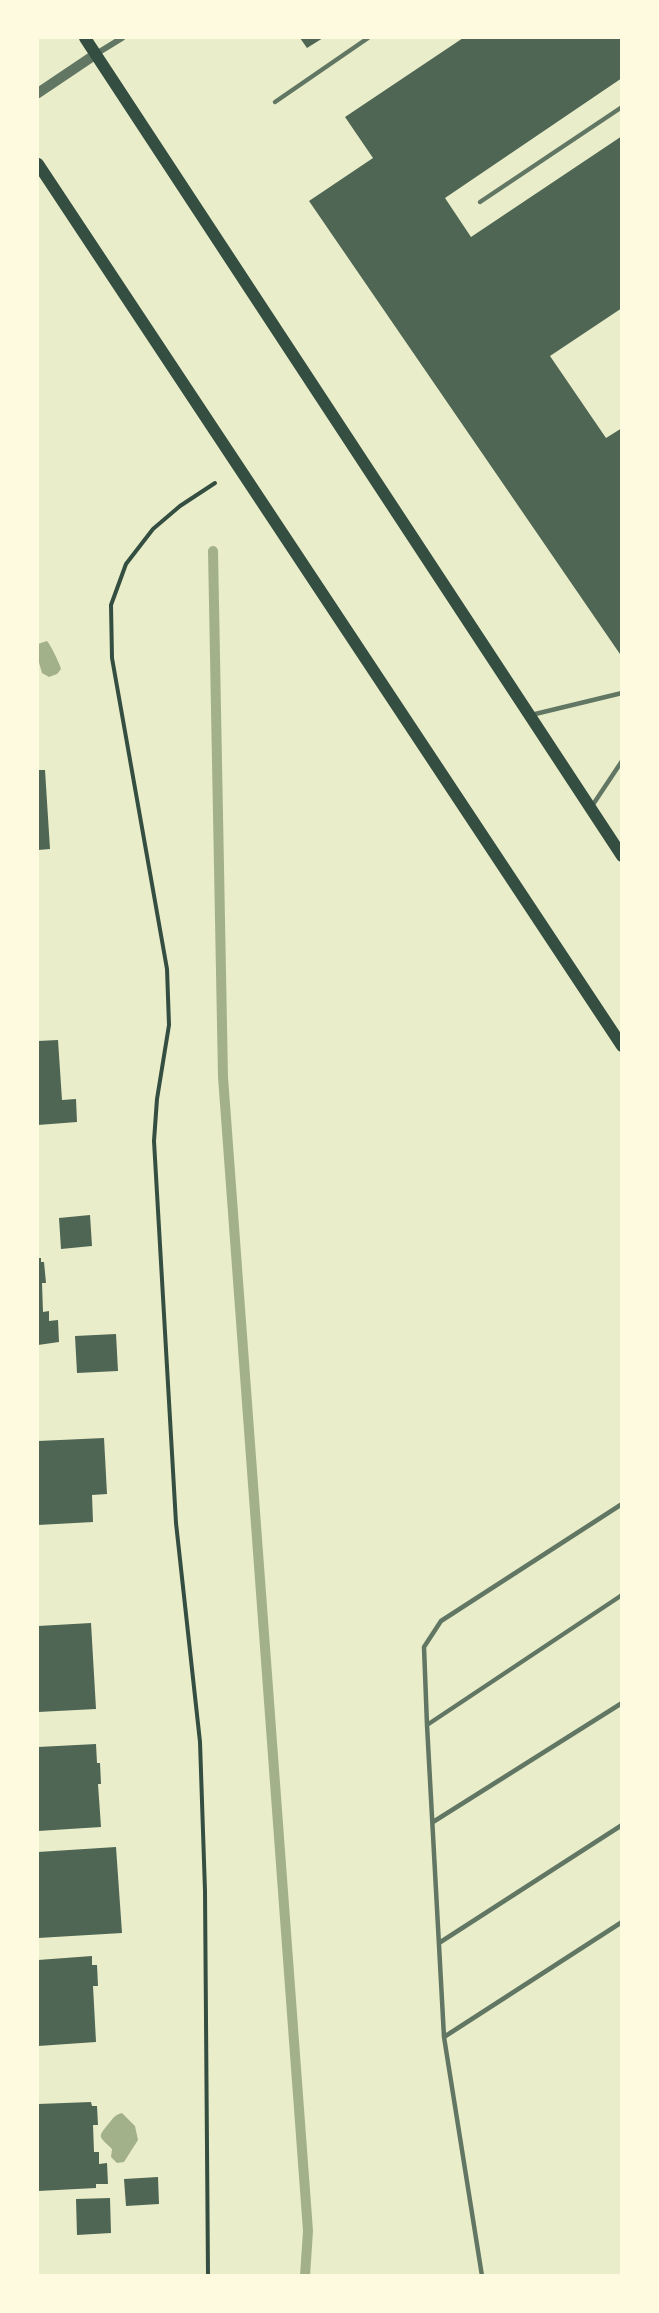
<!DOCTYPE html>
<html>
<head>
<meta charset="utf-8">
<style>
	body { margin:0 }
	#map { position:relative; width:659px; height:2313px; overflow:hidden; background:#e9edc9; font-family:Jost,sans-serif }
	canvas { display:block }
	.frame { position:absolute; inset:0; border:39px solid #fefae0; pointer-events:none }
</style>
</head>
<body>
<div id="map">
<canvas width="659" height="2313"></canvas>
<div class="frame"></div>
</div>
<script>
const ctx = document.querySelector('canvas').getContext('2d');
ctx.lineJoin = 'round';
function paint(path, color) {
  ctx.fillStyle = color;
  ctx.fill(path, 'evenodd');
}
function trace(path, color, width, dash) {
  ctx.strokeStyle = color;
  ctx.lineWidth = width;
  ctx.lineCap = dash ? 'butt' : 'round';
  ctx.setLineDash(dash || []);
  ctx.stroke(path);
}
paint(new Path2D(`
	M47,641C50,644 60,664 61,669L57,674L49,677L42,673L38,659V644Z
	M122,2113L135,2126L138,2140L124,2162L117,2163L111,2157L112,2149C98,2135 97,2138 110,2122C114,2117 115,2115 122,2113Z`), '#a3b18a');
trace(new Path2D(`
	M213,551L223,1077L308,2231L305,2276`), '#a3b18a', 10);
paint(new Path2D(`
	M300,38H323L307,48Z
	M463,38H622V78L445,198L471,237L622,136V308L550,356L606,438L622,428V657L309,201L373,158L345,117Z
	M38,770H45L50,849L38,850Z
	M58,1040L62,1100L76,1099L77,1122L38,1125V1041Z
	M90,1215L92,1246L61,1249L59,1218Z
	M38,1258H41V1262H44L46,1283H42L43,1312L49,1311V1321L58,1320L59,1342L38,1345Z
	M116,1334L118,1371L77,1373L75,1336Z
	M104,1438L107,1494L92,1495L93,1522L38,1525V1441Z
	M91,1623L96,1709L38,1712V1626Z
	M96,1744L97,1763H100L101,1784H98L101,1827L38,1831V1747Z
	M116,1847L122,1933L38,1938V1852Z
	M92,1956V1965H97L98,1986H93L96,2042L38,2046V1960Z
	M91,2102L92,2106H97L98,2125H93L94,2152H99V2164L107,2163L108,2184H96V2188L38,2191V2104Z
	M158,2177L159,2204L126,2206L124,2179Z
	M110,2198L111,2233L77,2235L76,2199Z`), '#4f6655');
trace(new Path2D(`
	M208,2276L205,1891L200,1742L176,1523L154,1141L157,1099L169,1025L167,969L112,658L111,605L126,564L153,529L180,506L215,483`), '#344e41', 4);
trace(new Path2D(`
	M275,102L368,38
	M480,202L622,107
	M531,715L622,693
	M592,806L622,761
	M427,1725L622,1595
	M433,1822L622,1703
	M439,1943L622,1825
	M444,2037L427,1725L424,1647L441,1621L622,1504
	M482,2276L444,2037L622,1922`), '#617663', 4.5);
trace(new Path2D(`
	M96,54L122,38`), '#617663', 6);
trace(new Path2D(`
	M38,93L96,54`), '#617663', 10);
trace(new Path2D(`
	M85,38L622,856
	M38,164L622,1046`), '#344e41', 12);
</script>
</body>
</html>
